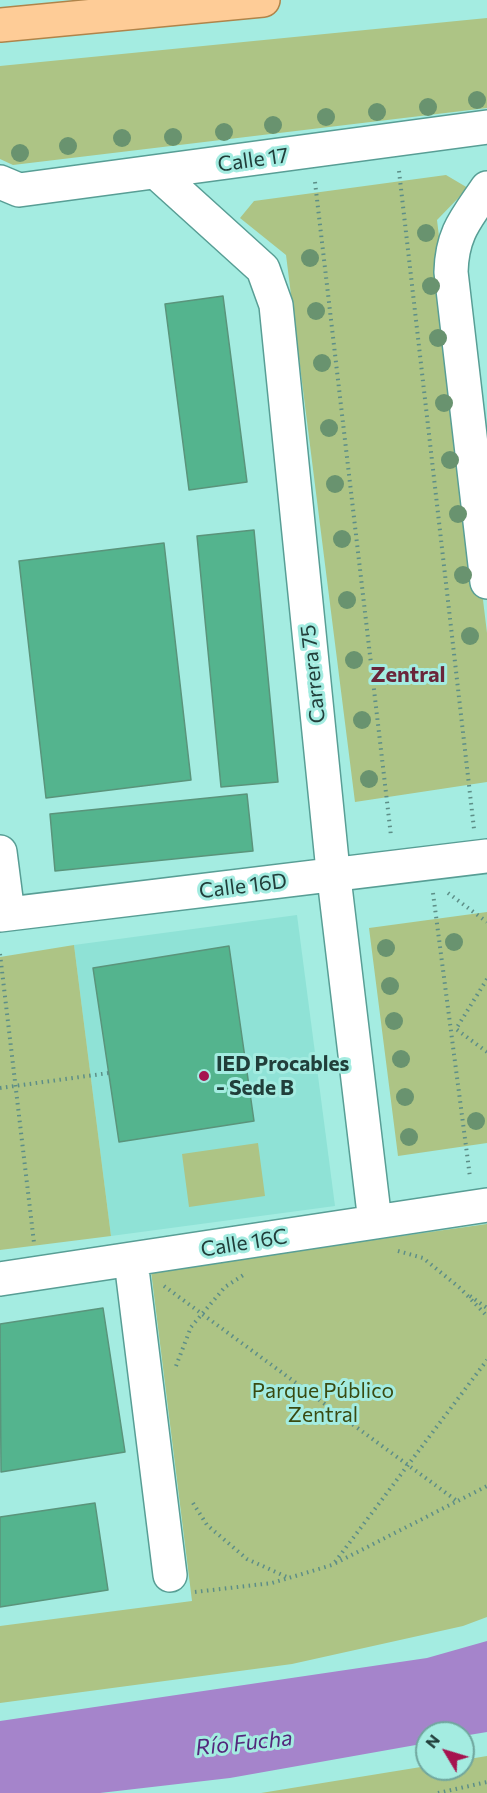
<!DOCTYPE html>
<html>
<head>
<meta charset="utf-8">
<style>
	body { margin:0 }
	#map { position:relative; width:487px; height:1793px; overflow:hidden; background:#a4ece1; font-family:Commissioner,sans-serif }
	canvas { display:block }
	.north { position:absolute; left:415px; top:1721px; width:60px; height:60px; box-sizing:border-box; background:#a4ece1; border:2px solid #70a69e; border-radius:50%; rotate:308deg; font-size:16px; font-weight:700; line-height:24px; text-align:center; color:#213e3a }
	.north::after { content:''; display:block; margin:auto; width:21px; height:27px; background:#a6134f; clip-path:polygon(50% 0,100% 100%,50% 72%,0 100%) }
</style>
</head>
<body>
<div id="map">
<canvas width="487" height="1793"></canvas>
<div class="north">N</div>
</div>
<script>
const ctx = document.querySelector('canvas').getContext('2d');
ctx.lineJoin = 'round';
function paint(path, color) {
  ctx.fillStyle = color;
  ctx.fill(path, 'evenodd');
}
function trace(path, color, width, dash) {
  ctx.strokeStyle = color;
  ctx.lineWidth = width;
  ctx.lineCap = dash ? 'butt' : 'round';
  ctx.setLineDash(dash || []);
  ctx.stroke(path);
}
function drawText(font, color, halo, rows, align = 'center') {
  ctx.font = font + ' Commissioner,sans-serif';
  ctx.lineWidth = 6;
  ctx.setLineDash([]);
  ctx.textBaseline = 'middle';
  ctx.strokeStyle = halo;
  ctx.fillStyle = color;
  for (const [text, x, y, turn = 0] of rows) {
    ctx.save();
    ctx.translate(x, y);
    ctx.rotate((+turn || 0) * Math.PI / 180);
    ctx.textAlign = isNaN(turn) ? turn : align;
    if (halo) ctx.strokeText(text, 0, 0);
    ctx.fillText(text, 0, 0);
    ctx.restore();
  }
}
paint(new Path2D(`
	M297,915L335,1206L111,1236L74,945Z`), '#8fe2d6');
paint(new Path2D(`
	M487,18V108L13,165L0,159V66Z
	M446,175L468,188L437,220L487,633V782L355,802L286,255L240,218L254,201Z
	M487,912V1143L398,1156L369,928Z
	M74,945L111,1236L0,1250V957Z
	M258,1143L265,1196L189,1207L182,1154Z
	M487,1224V1617L463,1626L292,1664L0,1703V1626L192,1601L151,1271Z
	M487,1756V1793H261L427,1766V1769H463V1760Z`), '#adc485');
paint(new Path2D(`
	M487,1641V1732L463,1736V1733H427V1743L230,1778L100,1793H0V1721L427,1658Z`), '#a584cb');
const building = new Path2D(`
	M223,296L247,482L189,490L165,304Z
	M254,530L278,782L221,787L197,536Z
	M164,543L191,780L46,798L19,561Z
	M247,794L253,851L55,871L50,814Z
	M229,946L254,1121L119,1142L93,968Z
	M103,1308L125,1452L1,1472L0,1324Z
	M95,1503L108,1590L0,1607V1517Z`);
paint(building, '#54b48e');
trace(building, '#5a947b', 1.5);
const minor = new Path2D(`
	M157,173L263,269L276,305L332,861L375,1222
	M0,182L19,190L487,127
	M487,188C466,219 452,233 451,272L487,582
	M0,852L8,914
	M0,915L487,856
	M131,1261L170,1575
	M0,1279L487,1205`);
const major = new Path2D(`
	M0,25L263,0`);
trace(minor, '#589e95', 36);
trace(major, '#b0844a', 36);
trace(new Path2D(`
	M399,171L474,829
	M315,182L391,836
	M433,893L470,1177
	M448,893L487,922
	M0,954L34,1243
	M487,979L456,1029L487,1052
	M398,1251L423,1258L460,1288L487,1316
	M164,1286L457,1501
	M470,1296L487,1308
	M176,1366L191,1327L225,1287L245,1274
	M193,1503L207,1525L247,1559L289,1578
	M335,1562L487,1360
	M195,1592L272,1583L332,1565L487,1486
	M438,1793L487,1782`), '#5d8e87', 4, [1.5, 4.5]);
trace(minor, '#fff', 33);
trace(major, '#fecc97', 33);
trace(new Path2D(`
	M0,1088L109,1073`), '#5d8e87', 4, [1.5, 4.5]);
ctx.fillStyle = '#69936f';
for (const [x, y] of [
	[477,100],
	[428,107],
	[377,112],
	[326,117],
	[273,125],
	[224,132],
	[173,137],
	[122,138],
	[68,146],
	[20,153],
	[426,233],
	[310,258],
	[431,286],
	[316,311],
	[438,338],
	[322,363],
	[444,403],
	[329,428],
	[450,460],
	[335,484],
	[458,514],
	[342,539],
	[463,575],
	[347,600],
	[470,636],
	[354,660],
	[362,720],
	[369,779],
	[454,942],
	[386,948],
	[390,986],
	[394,1021],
	[401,1059],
	[405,1097],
	[476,1121],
	[409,1137]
]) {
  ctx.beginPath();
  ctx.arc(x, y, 9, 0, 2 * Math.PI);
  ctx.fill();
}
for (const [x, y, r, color] of [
	[204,1076,6,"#a6134f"]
]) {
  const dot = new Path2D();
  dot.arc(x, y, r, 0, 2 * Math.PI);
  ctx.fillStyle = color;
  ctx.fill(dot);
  trace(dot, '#a4ece1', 2);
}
drawText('21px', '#213e3a', '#a4ece1', [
	["Calle 17",253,160,-8],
	["Carrera 75",313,674,-96],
	["Calle 16D",243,886,-7],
	["Calle 16C",244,1243,-9]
]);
drawText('bold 21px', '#213e3a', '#a4ece1', [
	["IED Procables",216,1064],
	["- Sede B",216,1088]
], 'left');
drawText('21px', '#394a11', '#a4ece1', [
	["Parque Público",323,1391],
	["Zentral",323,1415]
]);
drawText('bold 22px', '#6a253a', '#a4ece1', [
	["Zentral",408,675]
]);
drawText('italic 22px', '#53277b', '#a4ece1', [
	["Río Fucha",244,1743,-6]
]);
</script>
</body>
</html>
